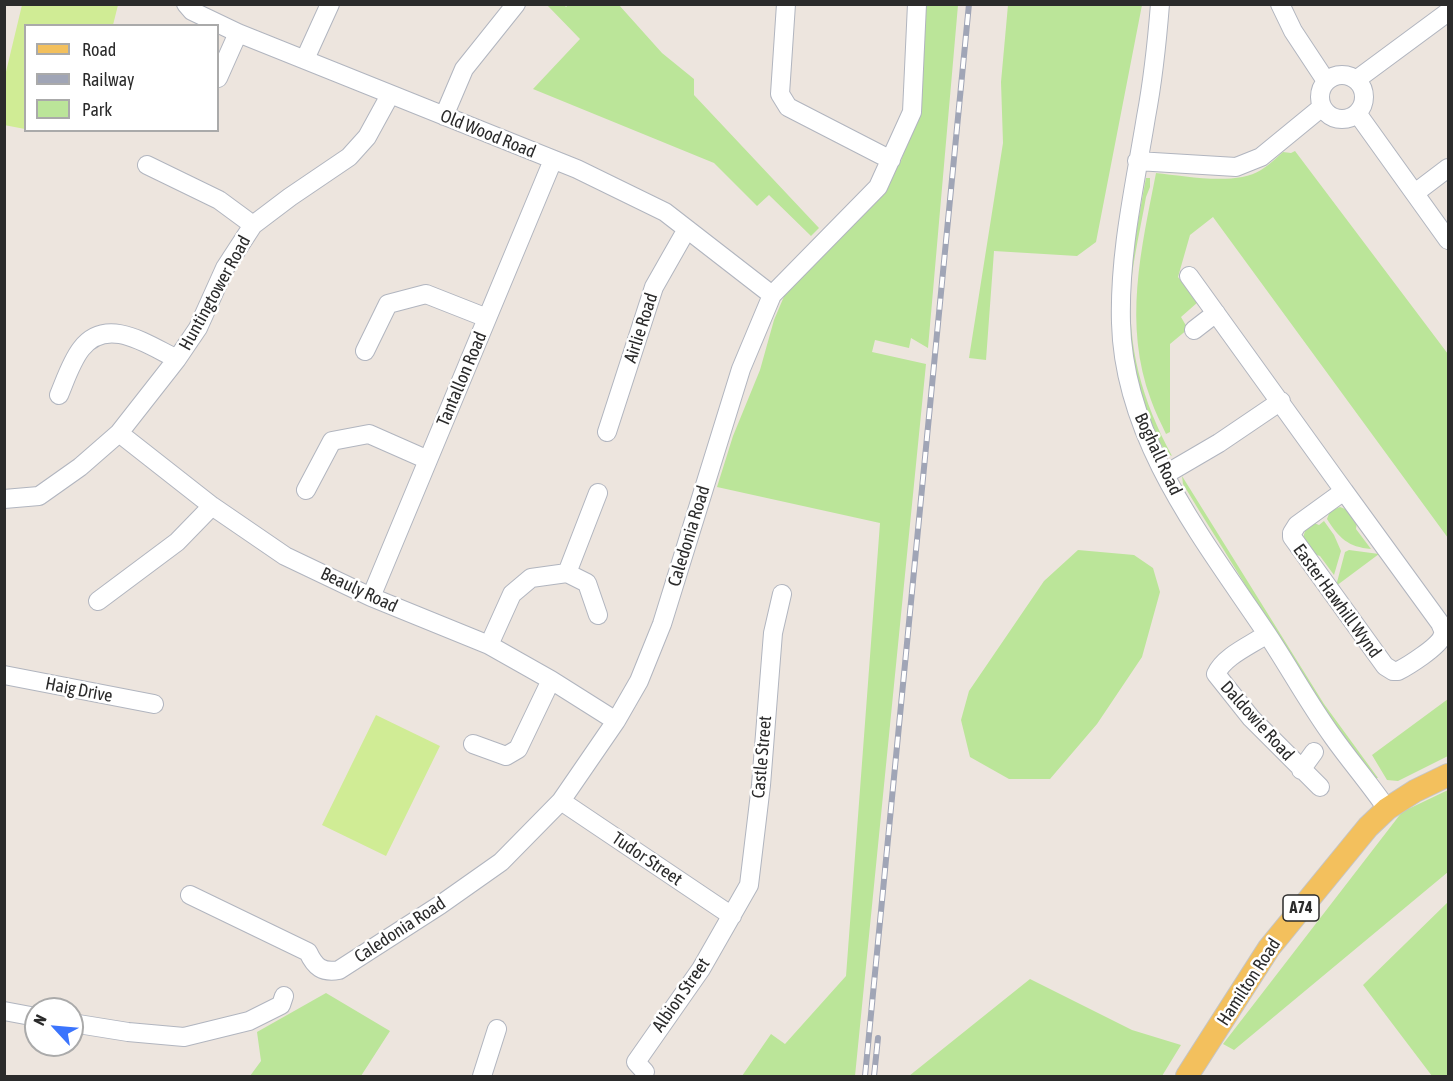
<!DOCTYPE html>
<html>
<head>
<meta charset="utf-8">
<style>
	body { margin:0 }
	#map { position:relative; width:1453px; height:1081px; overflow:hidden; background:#ede5de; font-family:"Asap Condensed",sans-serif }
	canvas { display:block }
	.frame { position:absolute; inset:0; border:6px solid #2b2b2b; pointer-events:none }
	.legend { position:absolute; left:24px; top:24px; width:195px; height:108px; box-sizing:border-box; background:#fff; border:2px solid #aaa; margin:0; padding:8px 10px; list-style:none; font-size:18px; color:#2b2b2b }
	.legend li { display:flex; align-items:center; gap:12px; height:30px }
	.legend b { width:30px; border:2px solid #aaa }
	.north { position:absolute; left:24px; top:997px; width:60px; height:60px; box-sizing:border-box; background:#fff; border:2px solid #aaa; border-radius:50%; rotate:296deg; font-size:16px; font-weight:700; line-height:24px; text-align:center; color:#2b2b2b }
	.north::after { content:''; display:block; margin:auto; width:21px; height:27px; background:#3b74fd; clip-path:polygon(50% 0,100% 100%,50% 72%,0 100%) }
</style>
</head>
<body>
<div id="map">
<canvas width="1453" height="1081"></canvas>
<div class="frame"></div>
<ul class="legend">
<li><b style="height:8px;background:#f3c05d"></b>Road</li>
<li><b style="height:8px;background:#a0a5b6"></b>Railway</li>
<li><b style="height:16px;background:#bbe599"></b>Park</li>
</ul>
<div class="north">N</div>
</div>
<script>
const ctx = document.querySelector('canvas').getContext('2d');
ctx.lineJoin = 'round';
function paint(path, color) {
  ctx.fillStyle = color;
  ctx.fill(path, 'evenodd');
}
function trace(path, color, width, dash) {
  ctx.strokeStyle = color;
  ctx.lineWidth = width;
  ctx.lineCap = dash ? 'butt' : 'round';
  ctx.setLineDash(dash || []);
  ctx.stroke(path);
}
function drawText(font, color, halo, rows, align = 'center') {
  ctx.font = font + ' "Asap Condensed",sans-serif';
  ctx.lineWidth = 5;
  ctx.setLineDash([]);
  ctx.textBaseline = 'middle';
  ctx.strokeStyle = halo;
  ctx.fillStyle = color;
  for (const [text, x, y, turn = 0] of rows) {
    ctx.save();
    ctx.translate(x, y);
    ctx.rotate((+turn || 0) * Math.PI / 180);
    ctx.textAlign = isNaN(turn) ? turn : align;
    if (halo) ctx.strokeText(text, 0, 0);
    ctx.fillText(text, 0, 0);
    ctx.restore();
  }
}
paint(new Path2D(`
	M569,4L619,5L662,53L694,79V95L819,228L811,236L769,195L757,206L714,163L533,89L580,39L547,5H564L566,7Z
	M924,5H958L928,348L911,338L909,348L875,340L872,352L926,364L855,1076H742L771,1034L785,1044L846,976L880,523L717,487L733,436L760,370L774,320L785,294L833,246L876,197L901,161L916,117Z
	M1008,5H1142L1096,242L1077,256L994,251L986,360L969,358L1003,143L1001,82Z
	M1295,151L1448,354V538L1213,217L1190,235L1178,277L1198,302L1181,317L1188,329L1170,344V432L1166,434C1161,423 1155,412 1151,400C1123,324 1141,250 1156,173C1185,176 1236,186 1261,170C1269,165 1276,158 1283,152L1291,153Z
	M1146,178H1150V187L1146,197C1141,226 1134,255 1131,284C1127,348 1142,400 1172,456C1162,452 1157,435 1153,426C1115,342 1130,264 1146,178Z
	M1182,476L1324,704L1378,778H1376C1309,695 1257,602 1200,512L1183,484Z
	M1340,507L1348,510L1357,522L1356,529L1371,549C1348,547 1339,538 1327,519L1330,511Z
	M1324,521L1334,535L1341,551L1334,575L1320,556L1313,554L1303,538L1305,531L1314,523L1319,525Z
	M1078,550L1134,555L1153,568L1160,592L1142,657L1097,724L1050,779H1009L970,757L961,720L969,691L1044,581Z
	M1349,550L1379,554L1336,586L1345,552Z
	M1448,699V756L1398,781L1387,780L1372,755Z
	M1448,790V872L1234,1050L1223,1044L1402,812Z
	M1448,902V1076H1432L1363,985Z
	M1030,979L1132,1030L1181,1045L1162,1076H909Z
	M326,993L390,1031L361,1076H250L261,1061L257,1032Z`), '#bbe599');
paint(new Path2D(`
	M22,5H118L113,25L26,26L25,129L4,125L5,76Z
	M376,715L440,746L386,856L322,825Z`), '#d0ec95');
const minor = new Path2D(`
	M186,4L192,11L238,33L577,169L665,212L772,295
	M786,4L780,94L788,107L891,160
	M1160,4C1157,42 1153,80 1146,117C1135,185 1119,253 1121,323C1124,441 1204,540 1267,634C1289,667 1309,704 1333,737C1350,761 1370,784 1387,809
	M1280,4L1293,31L1326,81
	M305,59L330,4
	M1320 97a22 22 0 1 1 44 0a22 22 0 1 1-44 0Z
	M218,78L238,33
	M1356,80L1448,12
	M1357,113L1448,240
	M444,116L464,69L516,4
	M1137,161L1236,167L1261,157L1322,107
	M147,165L219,200L253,225
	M1415,193L1448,168
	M1189,276L1344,491L1297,525L1292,533V537L1385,666L1393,671H1398C1408,666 1438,647 1442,637C1445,632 1442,628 1440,623L1344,491
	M1194,330L1216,313
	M365,351L388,304L426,294L487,318
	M59,395C65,381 71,362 81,349C107,315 148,345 177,359
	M607,432L654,287L687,229
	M119,433L212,506L285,556L371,597L489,645L551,680L616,721
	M1166,474L1219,443L1281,401
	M306,490L332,441L369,434L428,460
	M4,499L39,496L80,467L119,433L177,359L198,328L225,268L253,225L290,197L349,157L367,137L390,95
	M567,573L587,583L598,615
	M371,597L553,160
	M98,601L177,542L212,506
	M1267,634C1251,645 1224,656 1216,674L1251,718L1320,787
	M489,645L512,594L531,578L567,573L598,493
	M4,675L154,704
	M473,744L506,756L518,749L551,680
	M1301,770L1314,752
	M561,801L732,916
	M190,895L308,952C315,967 322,973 339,970L440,905L501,862L561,801L616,721L639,681L662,624L741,369L772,295L878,187L912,112L917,4
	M4,1011L36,1017
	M72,1023L128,1032L184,1037L249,1021L281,1005L284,996
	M645,1072L636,1062L701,969L749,885L761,785L773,633L782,594
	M482,1076L497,1029`);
const major = new Path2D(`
	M1187,1076L1269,948L1368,827L1387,809L1415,791L1448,775`);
trace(minor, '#b1b5bf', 20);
trace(major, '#c4c4c4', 24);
trace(minor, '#fff', 18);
trace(major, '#f3c05d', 22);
const rail = new Path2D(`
	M865,1076L969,4
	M874,1076L878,1038`);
trace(rail, '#a0a5b6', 6);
trace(rail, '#fff', 4, [11]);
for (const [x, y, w] of [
	[1301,908,36]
]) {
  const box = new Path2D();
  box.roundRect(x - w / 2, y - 13, w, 26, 4.5);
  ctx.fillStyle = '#fff';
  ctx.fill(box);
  trace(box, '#2b2b2b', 1.5);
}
drawText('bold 16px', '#2b2b2b', null, [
	["A74",1301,908]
]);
drawText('18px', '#2b2b2b', '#fff', [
	["Old Wood Road",488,134,22],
	["Huntingtower Road",215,293,-61],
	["Airlie Road",641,328,-72],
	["Tantallon Road",462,379,-67],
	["Boghall Road",1158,454,65],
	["Caledonia Road",689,536,-73],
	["Beauly Road",359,590,25],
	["Easter Hawhill Wynd",1337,601,54],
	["Haig Drive",79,690,11],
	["Daldowie Road",1257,721,48],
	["Castle Street",762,757,-85],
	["Tudor Street",647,859,34],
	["Caledonia Road",400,930,-33],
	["Hamilton Road",1249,982,-57],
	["Albion Street",681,995,-55]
]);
</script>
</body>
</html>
